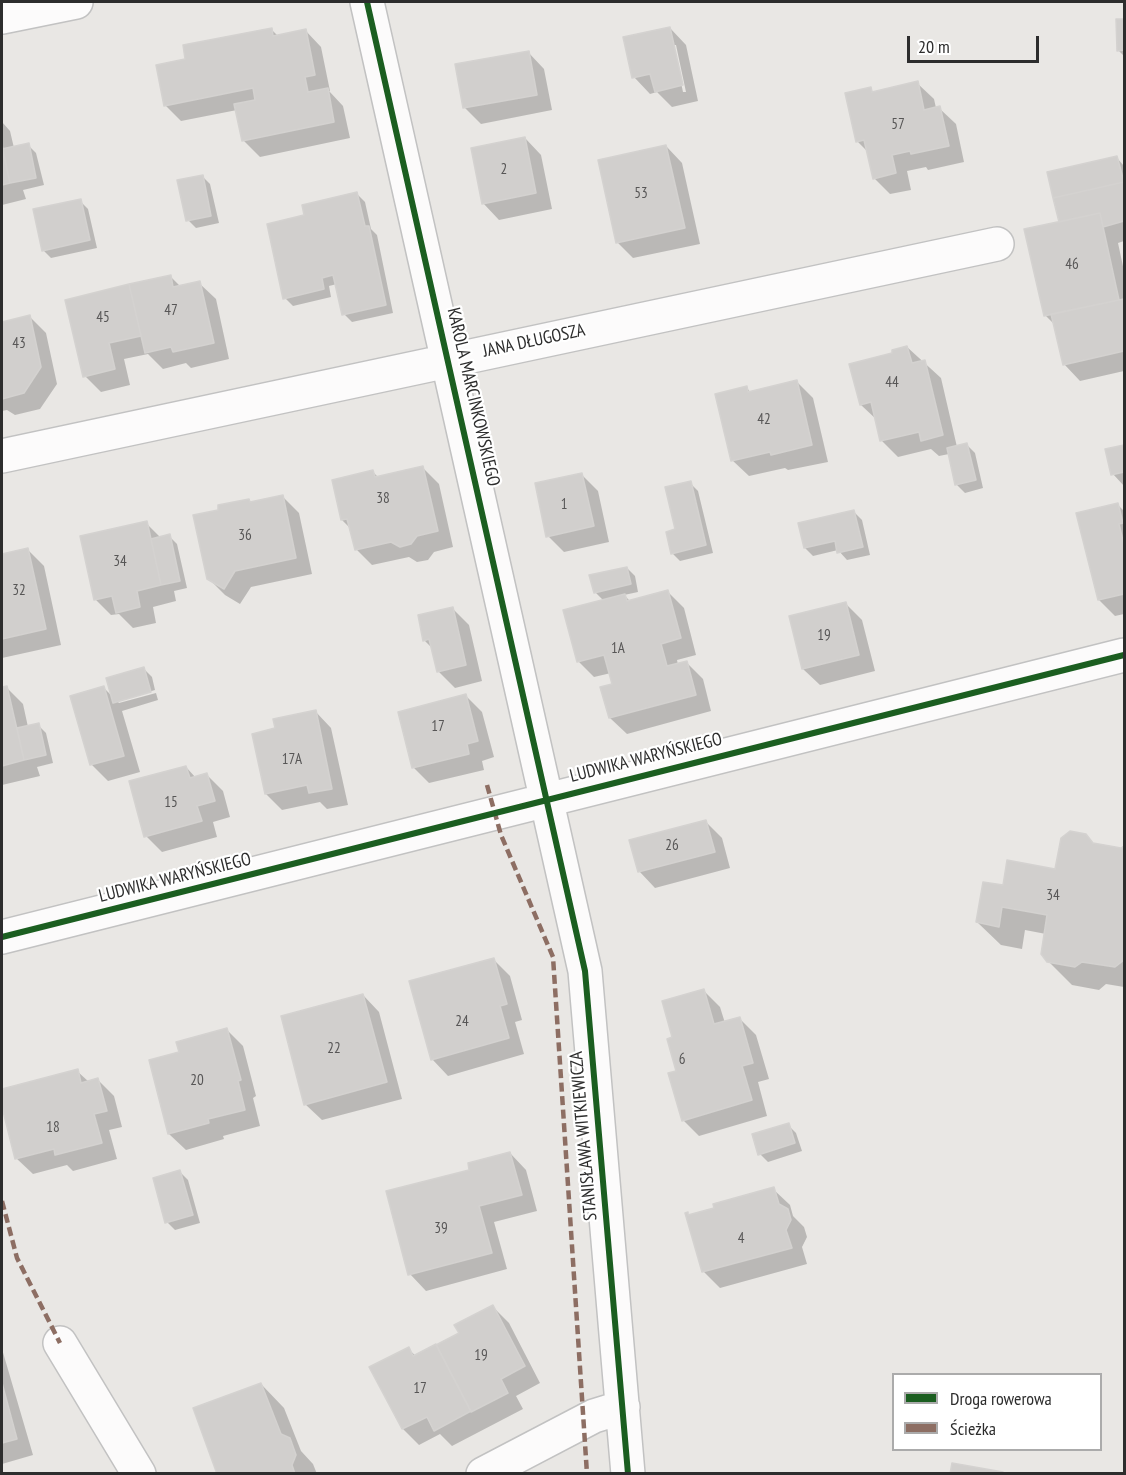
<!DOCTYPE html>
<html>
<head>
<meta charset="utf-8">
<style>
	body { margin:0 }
	#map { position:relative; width:1126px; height:1475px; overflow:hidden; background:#e9e7e4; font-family:"PT Sans Narrow",sans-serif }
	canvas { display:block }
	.frame { position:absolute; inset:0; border:3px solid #2d2d2d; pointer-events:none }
	.legend { position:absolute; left:892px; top:1373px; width:210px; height:78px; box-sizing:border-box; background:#fff; border:2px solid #ababab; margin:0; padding:8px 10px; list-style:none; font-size:18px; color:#2d2d2d }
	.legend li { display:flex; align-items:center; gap:12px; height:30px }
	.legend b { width:30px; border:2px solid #ababab }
	.scale { position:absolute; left:907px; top:36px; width:132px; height:27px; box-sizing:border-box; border:3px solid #2d2d2d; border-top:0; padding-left:8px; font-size:18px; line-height:21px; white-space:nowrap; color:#2d2d2d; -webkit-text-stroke:4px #fff; paint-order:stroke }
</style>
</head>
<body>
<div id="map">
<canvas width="1126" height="1475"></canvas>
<div class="frame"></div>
<ul class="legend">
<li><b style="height:8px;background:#1b5e20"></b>Droga rowerowa</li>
<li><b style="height:8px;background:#8d6e63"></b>Ścieżka</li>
</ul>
<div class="scale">20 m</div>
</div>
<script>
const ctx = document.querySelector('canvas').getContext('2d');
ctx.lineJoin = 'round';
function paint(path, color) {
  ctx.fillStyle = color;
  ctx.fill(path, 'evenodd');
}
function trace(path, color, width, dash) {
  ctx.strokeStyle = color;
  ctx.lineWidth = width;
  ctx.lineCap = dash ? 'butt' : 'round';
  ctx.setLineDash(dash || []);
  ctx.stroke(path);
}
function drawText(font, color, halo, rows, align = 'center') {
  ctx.font = font + ' "PT Sans Narrow",sans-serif';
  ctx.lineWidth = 4.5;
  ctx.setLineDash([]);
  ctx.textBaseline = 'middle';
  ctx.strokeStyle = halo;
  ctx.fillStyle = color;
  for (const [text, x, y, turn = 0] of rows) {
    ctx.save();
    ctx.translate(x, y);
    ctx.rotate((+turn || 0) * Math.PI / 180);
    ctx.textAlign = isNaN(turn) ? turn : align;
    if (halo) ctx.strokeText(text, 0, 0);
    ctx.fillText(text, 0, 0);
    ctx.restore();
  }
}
paint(new Path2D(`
	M1118,20H1124V56L1118,50Z
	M670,28L686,45L698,101L672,107L657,92L650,94L634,77ZM673,45H676L686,92H683Z
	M271,29L278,36L305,30L321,47L330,91H329L343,106L350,138L260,157L243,140L237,110L181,121L165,105L187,60Z
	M528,52L544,69L552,110L481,124L464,107Z
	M917,83L934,99L936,108H939L956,124L964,162L928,170L926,167L907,171L911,190L890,194L874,178L868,152L857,141L870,88L874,93Z
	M2,122L10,131L14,148L28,145L36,153L44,185L23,190L26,199L2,205Z
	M525,138L541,155L552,209L499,220L483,203Z
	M666,146L682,163L700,244L633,258L617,242Z
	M1117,158L1124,166V241L1118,243L1124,271V371L1080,381L1064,364L1055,325L1045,315L1060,223Z
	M202,176L210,184L219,223L196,228L188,220Z
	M357,194L365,202L371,229L377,235L393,313L352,322L344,314L337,284L329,286L331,297L293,306L285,298Z
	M80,201L88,209L97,248L51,258L43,250Z
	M170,276L181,287L199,283L216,299L229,359L191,368L186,363L163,369L148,354L124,359L130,385L101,392L85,376L67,301Z
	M30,317L46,333L57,384L40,409L15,415L7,410L2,411V323Z
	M907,347L941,378L957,447L967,445L975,453L983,488L965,493L957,485L949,454L939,456L931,449L898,457L882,441L877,420L861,405L851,365L894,354Z
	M797,382L813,398L828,462L788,470L785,468L749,476L732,460L747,388L751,393Z
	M1124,446V486L1113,474L1107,450Z
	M423,468L439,484L453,547L434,552L428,560L417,562L409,557L372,565L356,549L351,529L342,520L373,472L379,478Z
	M581,474L598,491L609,542L564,552L548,536Z
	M690,483L698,491L713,553L680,561L672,553Z
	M283,497L299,513L312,574L251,587L240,604L225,595L208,578L219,511L249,500L252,503Z
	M1117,504L1124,511V614L1115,616L1099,600Z
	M854,512L862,520L870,555L847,560L838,550L813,556L805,548Z
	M146,523L161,538L169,536L177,544L187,588L174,591L176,601L153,607L156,623L133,628L119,614L111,615L95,599Z
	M27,549L44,566L61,645L2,658V555Z
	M627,568L635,576L638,592L624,595L630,601L667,591L684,608L696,655L677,660L678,665L686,662L703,679L711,711L627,734L610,718L614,685L611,673L594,677L578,661L604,601L595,592Z
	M845,603L862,620L875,671L820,685L803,669Z
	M453,609L469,625L482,681L455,688L438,671L433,649L424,640Z
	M144,669L152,677L155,690L117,701L119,703L156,693L158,700L122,711L140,772L108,781L92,765L72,697L104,688L113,697Z
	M7,688L23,704L28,727L38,725L46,733L53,763L37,767L40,776L2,785V689Z
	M466,696L482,712L494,757L482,761L484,770L429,783L413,767Z
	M315,711L331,728L348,805L327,809L320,802L282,810L266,794L277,729Z
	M186,767L196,778L207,775L223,791L230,817L213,822L217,837L162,852L146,836Z
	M706,822L722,838L730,868L655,888L639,871Z
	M1094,845L1122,849L1124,848V987L1106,984L1099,990L1072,985L1048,961L1046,934L1025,930L1022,949L1001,945L977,922L1004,887L1056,870Z
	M494,960L510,976L522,1020L515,1022L524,1054L448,1076L432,1059Z
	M704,991L720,1007L725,1023L740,1019L756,1035L769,1079L758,1082L767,1116L699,1136L683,1120L674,1038Z
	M363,995L379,1012L402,1099L322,1120L305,1104Z
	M227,1030L243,1046L256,1096L253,1098L260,1126L223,1136L224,1139L186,1150L169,1134L181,1053Z
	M77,1071L89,1082L98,1080L114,1096L122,1127L109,1130L117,1159L73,1171L67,1165L33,1174L16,1158L2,1101V1090Z
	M788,1125L796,1133L802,1151L768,1162L760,1154Z
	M510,1153L526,1170L537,1211L494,1222L507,1269L426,1291L410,1274L471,1171Z
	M180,1172L188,1180L200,1223L175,1230L167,1222Z
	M773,1189L790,1205L793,1216L804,1227L807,1237L802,1247L807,1264L720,1288L704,1272L688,1217Z
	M493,1307L509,1323L540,1383L516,1396L523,1409L452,1446L440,1434L419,1445L403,1429L408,1349L416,1356L461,1334Z
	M2,1349L33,1455L2,1464Z
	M261,1384L284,1408L301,1451L313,1464L317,1474H219Z`), '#0003');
const building = new Path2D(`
	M1116,19H1124V50L1117,51Z
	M670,27L683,85L655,92L650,74L632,78L623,37Z
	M272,28L273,36L306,29L315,75L305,77L308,92L328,88L334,122L242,141L234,104L255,100L253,88L164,106L156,65L185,59L183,45Z
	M529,51L537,95L463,108L455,64Z
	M918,81L924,110L940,106L949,146L911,154L910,151L892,155L896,173L873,179L864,140L856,142L845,93L871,87L872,92Z
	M525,137L536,193L482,204L471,148Z
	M29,143L36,178L10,183L2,149Z
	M2,145L10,183L2,185Z
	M666,145L685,228L616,243L598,160Z
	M1117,156L1124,182L1053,198L1047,172Z
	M203,175L211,216L186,221L177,180Z
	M1124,182V221L1103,227L1100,213L1059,222L1053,198Z
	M357,192L365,226H369L386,305L342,315L333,275L322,278L324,289L283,299L267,224L304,215L302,205Z
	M81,199L90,240L42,251L33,209Z
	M1100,213L1119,300L1044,316L1024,229Z
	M171,275L173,287L200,281L214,343L173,352L171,347L145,353L129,284Z
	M129,284L141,336L109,343L115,369L83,377L65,300Z
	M1124,299V351L1063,365L1051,314Z
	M30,315L41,367L24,393L2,399V322Z
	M907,346L912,363L925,360L943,435L921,441L919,432L880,441L871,402L860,405L849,364L892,353V350Z
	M797,380L812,445L771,455L770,452L731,461L715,394L747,386L748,392Z
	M967,443L976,480L955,485L947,448Z
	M1124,445V472L1111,475L1105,449Z
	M423,466L438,531L417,536L411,544L400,547L391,542L355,550L347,519L341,520L332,480L373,470L375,477Z
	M582,473L594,526L546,537L535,483Z
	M691,481L706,545L671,554L666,532L675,529L665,487Z
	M283,495L296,558L235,571L224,589L207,579L193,515L218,510V505L249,499L250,502Z
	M1118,503L1123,523L1119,524L1124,545V594L1098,600L1076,513Z
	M854,510L863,547L837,553L835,541L804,548L798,523Z
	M147,521L161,585L137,591L140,607L116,613L112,596L94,600L80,536Z
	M170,534L180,581L161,585L151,539Z
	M28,548L46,629L2,639V554Z
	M627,567L631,584L594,593L589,575Z
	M668,590L681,638L661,644L667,666L687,661L696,695L609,718L600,687L612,684L604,655L577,662L563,610L625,594L627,601Z
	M846,602L859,655L802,669L789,616Z
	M453,607L466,665L437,672L429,639L423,641L418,615Z
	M144,667L151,692L113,703L106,678Z
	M7,686L24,760L2,766V687Z
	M104,686L124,756L90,765L70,696Z
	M466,694L478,741L467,744L469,754L412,768L398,712Z
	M316,710L332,789L309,793L307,785L265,794L252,734L275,728L273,719Z
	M39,723L46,755L24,760L17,728Z
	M186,766L190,778L207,773L215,801L197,806L202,821L144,837L129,781Z
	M706,820L715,852L638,872L629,840Z
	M1070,831L1086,834L1093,843L1121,848L1124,846V960L1115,967L1082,962L1075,967L1047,962L1041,954L1047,915L1002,907L999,927L976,922L983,882L1003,885L1007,860L1055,869L1061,838Z
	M494,958L507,1004L500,1006L509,1038L431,1060L409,981Z
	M704,989L714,1024L740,1017L753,1063L742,1066L752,1100L682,1121L668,1073L676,1071L667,1039L672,1037L662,1001Z
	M363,994L387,1082L304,1105L281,1016Z
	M227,1028L241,1080L238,1081L245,1110L208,1119L209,1123L168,1134L149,1060L179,1052L176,1042Z
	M78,1069L81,1083L98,1078L107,1111L94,1114L102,1143L55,1155L54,1149L15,1159L2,1107V1089Z
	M789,1123L795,1143L758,1155L752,1134Z
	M510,1152L522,1195L479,1206L492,1253L408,1275L386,1191L469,1170L468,1163Z
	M180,1170L193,1215L165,1223L153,1178Z
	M774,1187L779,1204L788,1209L791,1220L786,1230L792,1248L702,1272L685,1213L688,1212V1215L714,1208L713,1204Z
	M493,1305L525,1366L501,1379L508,1393L471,1412L436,1345L459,1333L454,1325Z
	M436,1344L471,1411L434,1431L427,1417L402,1429L369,1367L409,1347L413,1356Z
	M2,1383L17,1439L2,1443Z
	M261,1383L281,1434L290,1438L296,1455L292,1465L295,1474H217L193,1408Z
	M952,1463L1003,1472V1474H950Z`);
paint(building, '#d1cfcd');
trace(building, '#d4d2d0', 1.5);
const street = new Path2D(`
	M367,2L585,971L628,1474
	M2,17L76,2
	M2,456L997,244
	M2,937L1124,655
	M60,1343L139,1474
	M483,1474L594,1416L623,1407`);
trace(street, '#c2c2c2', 36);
trace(street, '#fcfbfb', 33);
trace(new Path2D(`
	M487,785L501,835L553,957L587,1474
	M2,1201L17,1258L60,1343`), '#8d6e63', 4.5, [9, 4.5]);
trace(new Path2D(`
	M367,2L585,971L628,1474
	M2,937L1124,655`), '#1b5e20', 6);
drawText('15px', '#575656', null, [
	["57",898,125],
	["2",504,170],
	["53",641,194],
	["46",1072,265],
	["47",171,311],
	["45",103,318],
	["43",19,344],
	["44",892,383],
	["42",764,420],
	["38",383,499],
	["1",564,505],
	["36",245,536],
	["34",120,562],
	["32",19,591],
	["19",824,636],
	["1A",618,649],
	["17",438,727],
	["17A",292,760],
	["15",171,803],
	["26",672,846],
	["34",1053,896],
	["24",462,1022],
	["22",334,1049],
	["6",682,1060],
	["20",197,1081],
	["18",53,1128],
	["39",441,1229],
	["4",741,1239],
	["19",481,1356],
	["17",420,1389]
]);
drawText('18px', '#2d2d2d', '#fff', [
	["JANA DŁUGOSZA",534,341,-12],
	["KAROLA MARCINKOWSKIEGO",473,397,77],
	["LUDWIKA WARYŃSKIEGO",646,758,-14],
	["LUDWIKA WARYŃSKIEGO",175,878,-14],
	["STANISŁAWA WITKIEWICZA",584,1136,-95]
]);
</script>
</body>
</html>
